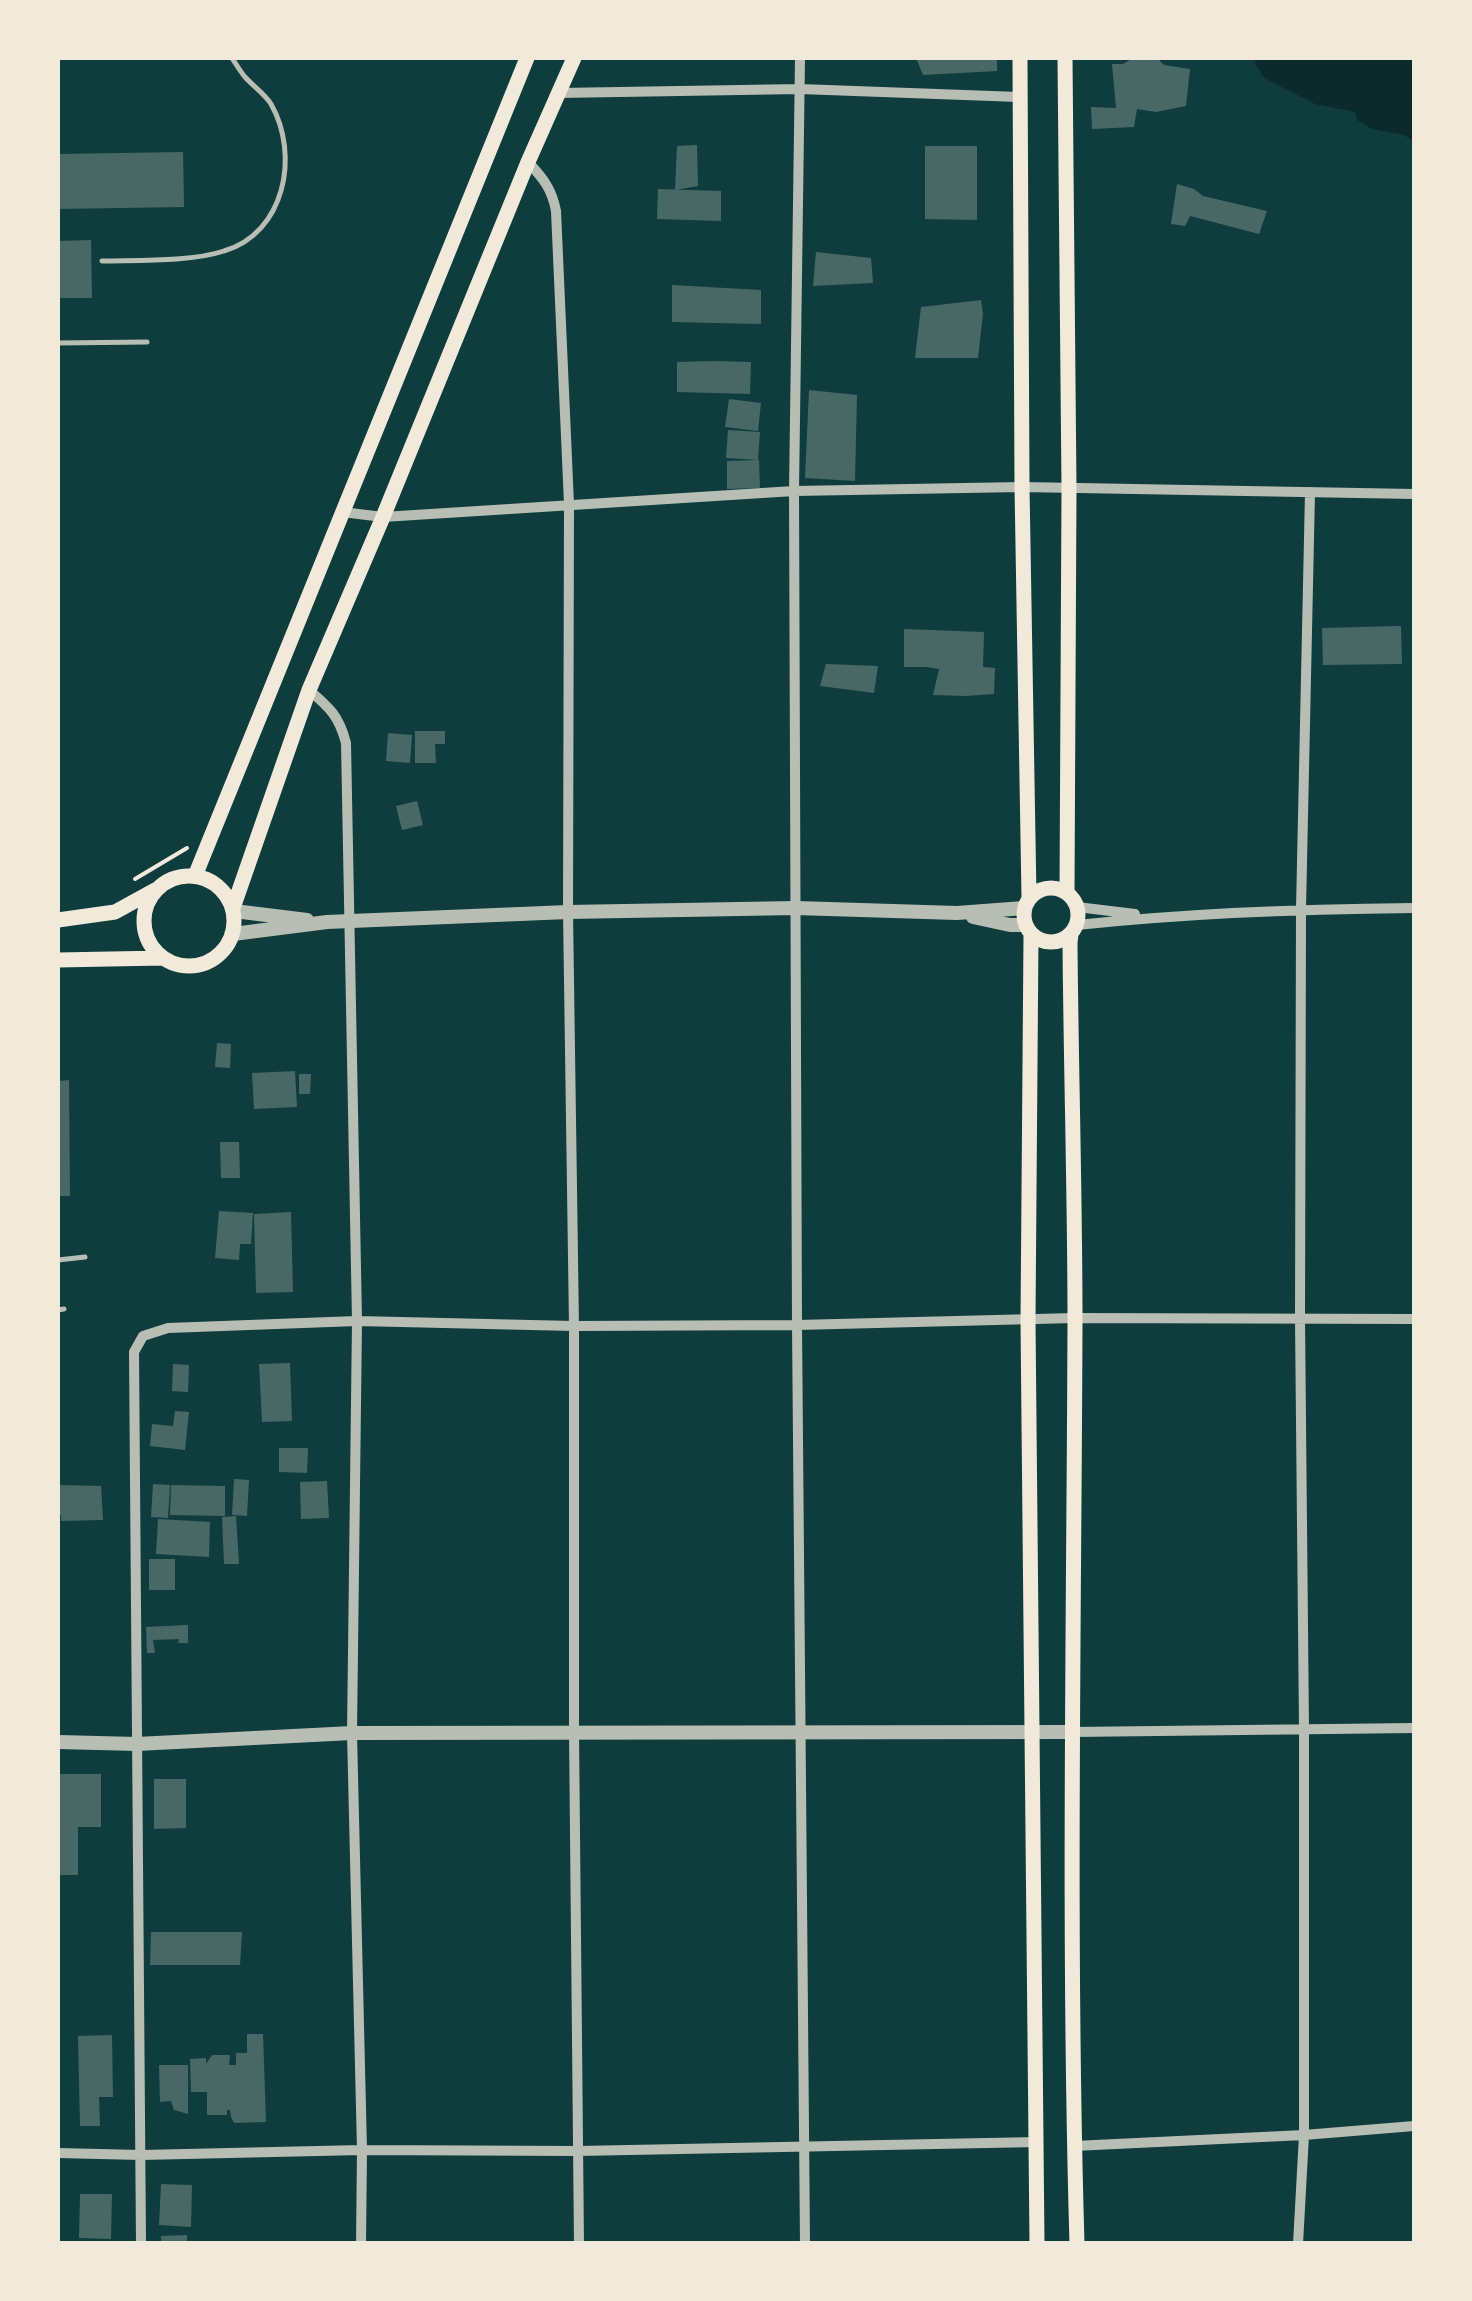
<!DOCTYPE html>
<html>
<head>
<meta charset="utf-8">
<style>
	body { margin:0 }
	#map { position:relative; width:1472px; height:2301px; overflow:hidden; background:#0f3d3e; font-family:Mulish,sans-serif }
	canvas { display:block }
	.frame { position:absolute; inset:0; border:60px solid #f1e9da; pointer-events:none }
</style>
</head>
<body>
<div id="map">
<canvas width="1472" height="2301"></canvas>
<div class="frame"></div>
</div>
<script>
const ctx = document.querySelector('canvas').getContext('2d');
ctx.lineJoin = 'round';
function paint(path, color) {
  ctx.fillStyle = color;
  ctx.fill(path, 'evenodd');
}
function trace(path, color, width, dash) {
  ctx.strokeStyle = color;
  ctx.lineWidth = width;
  ctx.lineCap = dash ? 'butt' : 'round';
  ctx.setLineDash(dash || []);
  ctx.stroke(path);
}
paint(new Path2D(`
	M1257,58H1414V141L1404,135L1372,129L1357,120L1355,112L1315,104L1264,78L1255,63Z`), '#0a2a2b');
paint(new Path2D(`
	M916,58H997V71L923,75Z
	M1133,58H1157L1164,65L1190,69L1186,106L1156,112L1137,109L1134,127L1092,129L1091,107L1116,108L1112,64H1123Z
	M697,145L698,186L675,190L677,146Z
	M925,146H977V220L925,219Z
	M183,152L184,207L58,209V154Z
	M1177,184L1194,189L1203,196L1267,211L1259,234L1190,216L1185,226L1171,224Z
	M658,189L721,191V221L657,219Z
	M91,240L92,298H58V241Z
	M816,252L871,258L873,283L813,286Z
	M672,285L761,290V324L672,322Z
	M981,300L983,314L978,358H915L921,307Z
	M713,361L751,362L750,394L677,392V362Z
	M809,390L857,395L855,481L805,478Z
	M729,399L761,403L758,431L725,427Z
	M728,430L760,432L758,460L726,458Z
	M759,460L760,488L727,489V461Z
	M1401,626L1402,664L1323,665L1322,628Z
	M904,629L984,632L983,667L995,668L994,694L966,696L933,695L939,669L927,667H904Z
	M826,664L878,666L874,693L820,686Z
	M415,731H445V744H435L436,763H415Z
	M388,733L412,735L410,763L386,761Z
	M417,801L423,825L402,830L396,806Z
	M217,1043L231,1044L230,1068L215,1067Z
	M295,1071L297,1107L254,1109L252,1073Z
	M299,1074H311L310,1094H299Z
	M69,1080L70,1196H58V1081Z
	M220,1142H239L240,1178H221Z
	M219,1211L253,1213L251,1244H240L239,1260L215,1258Z
	M291,1212L293,1292L256,1293L254,1214Z
	M290,1363L292,1421L262,1422L259,1364Z
	M173,1364L189,1365L188,1392L172,1391Z
	M175,1411L189,1412L185,1450L150,1446L152,1424L173,1426Z
	M279,1448H308L307,1473L279,1472Z
	M234,1479L249,1480L247,1516L232,1515Z
	M327,1481L329,1518L301,1519L300,1482Z
	M153,1484L170,1485L168,1518L151,1517Z
	M58,1485L101,1486L103,1520L61,1521V1515H58Z
	M171,1485L225,1486V1516L170,1515Z
	M236,1516L239,1564H224L222,1517Z
	M158,1519L210,1522L209,1557L156,1554Z
	M149,1559H175V1590H149Z
	M188,1625V1643H178L179,1639L153,1640L155,1653H147L146,1627Z
	M58,1774H101V1827H78V1875H58Z
	M154,1779H186V1828L154,1829Z
	M151,1932H242L240,1965H150Z
	M247,2034H263L266,2122L234,2123L231,2117L230,2110H227V2115H207V2092H191L190,2059L206,2058V2064L212,2055H230L229,2065H236V2053H247Z
	M112,2035L113,2097H99L100,2126H80L78,2036Z
	M159,2065H188V2114L174,2110L171,2101L160,2102Z
	M161,2184L192,2185L191,2227L159,2225Z
	M80,2194H112L111,2239L79,2238Z
	M187,2235V2244H161V2236Z`), '#486865');
trace(new Path2D(`
	M135,879L187,848`), '#f1e9da', 4);
trace(new Path2D(`
	M102,261C138,260 191,262 224,251C285,233 300,155 271,104C265,94 253,86 245,77C240,71 236,64 232,58
	M58,343L147,342
	M58,1260L85,1257
	M58,1310L64,1309`), '#b8beb3', 5);
trace(new Path2D(`
	M800,58L794,491L797,1325L805,2244
	M559,93L800,89L1019,97
	M528,162C543,178 552,189 556,211L569,504L568,912L574,1326V1732L579,2244
	M342,512L383,517L794,491L1022,487L1414,494
	M309,690C330,708 339,716 346,743L357,1321L352,1733L362,2150L361,2244
	M1077,907L1135,914
	M1077,925C1189,913 1301,909 1414,908
	M1072,1732L1414,1728
	M1074,2146L1304,2135L1414,2126
	M58,2153L141,2155L362,2150L578,2151L1038,2142
	M141,2244L134,1352L143,1336L168,1328L357,1321L574,1326L797,1325L1075,1318L1414,1319
	M1298,2244L1304,2135V1729L1300,1319L1301,909L1310,492`), '#b8beb3', 10);
trace(new Path2D(`
	M234,911L307,920
	M973,917L1010,925H1024
	M233,934L327,922L568,912L796,908L957,913L1024,908
	M58,1742L137,1744L352,1733L1072,1732`), '#b8beb3', 14);
trace(new Path2D(`
	M1020,58L1022,487L1029,897
	M1065,58L1069,488L1067,893
	M144 921a45 45 0 1 1 90 0a45 45 0 1 1-90 0Z
	M195,876L527,58
	M1024 915a27 27 0 1 1 54 0a27 27 0 1 1-54 0Z
	M233,908L309,690L383,517L528,162L574,58
	M58,920L115,912L155,890
	M1071,934L1070,943C1071,1069 1075,1195 1075,1321C1074,1629 1068,1936 1077,2244
	M1031,935L1028,1320L1037,2244
	M58,960L163,958`), '#f1e9da', 15);
</script>
</body>
</html>
